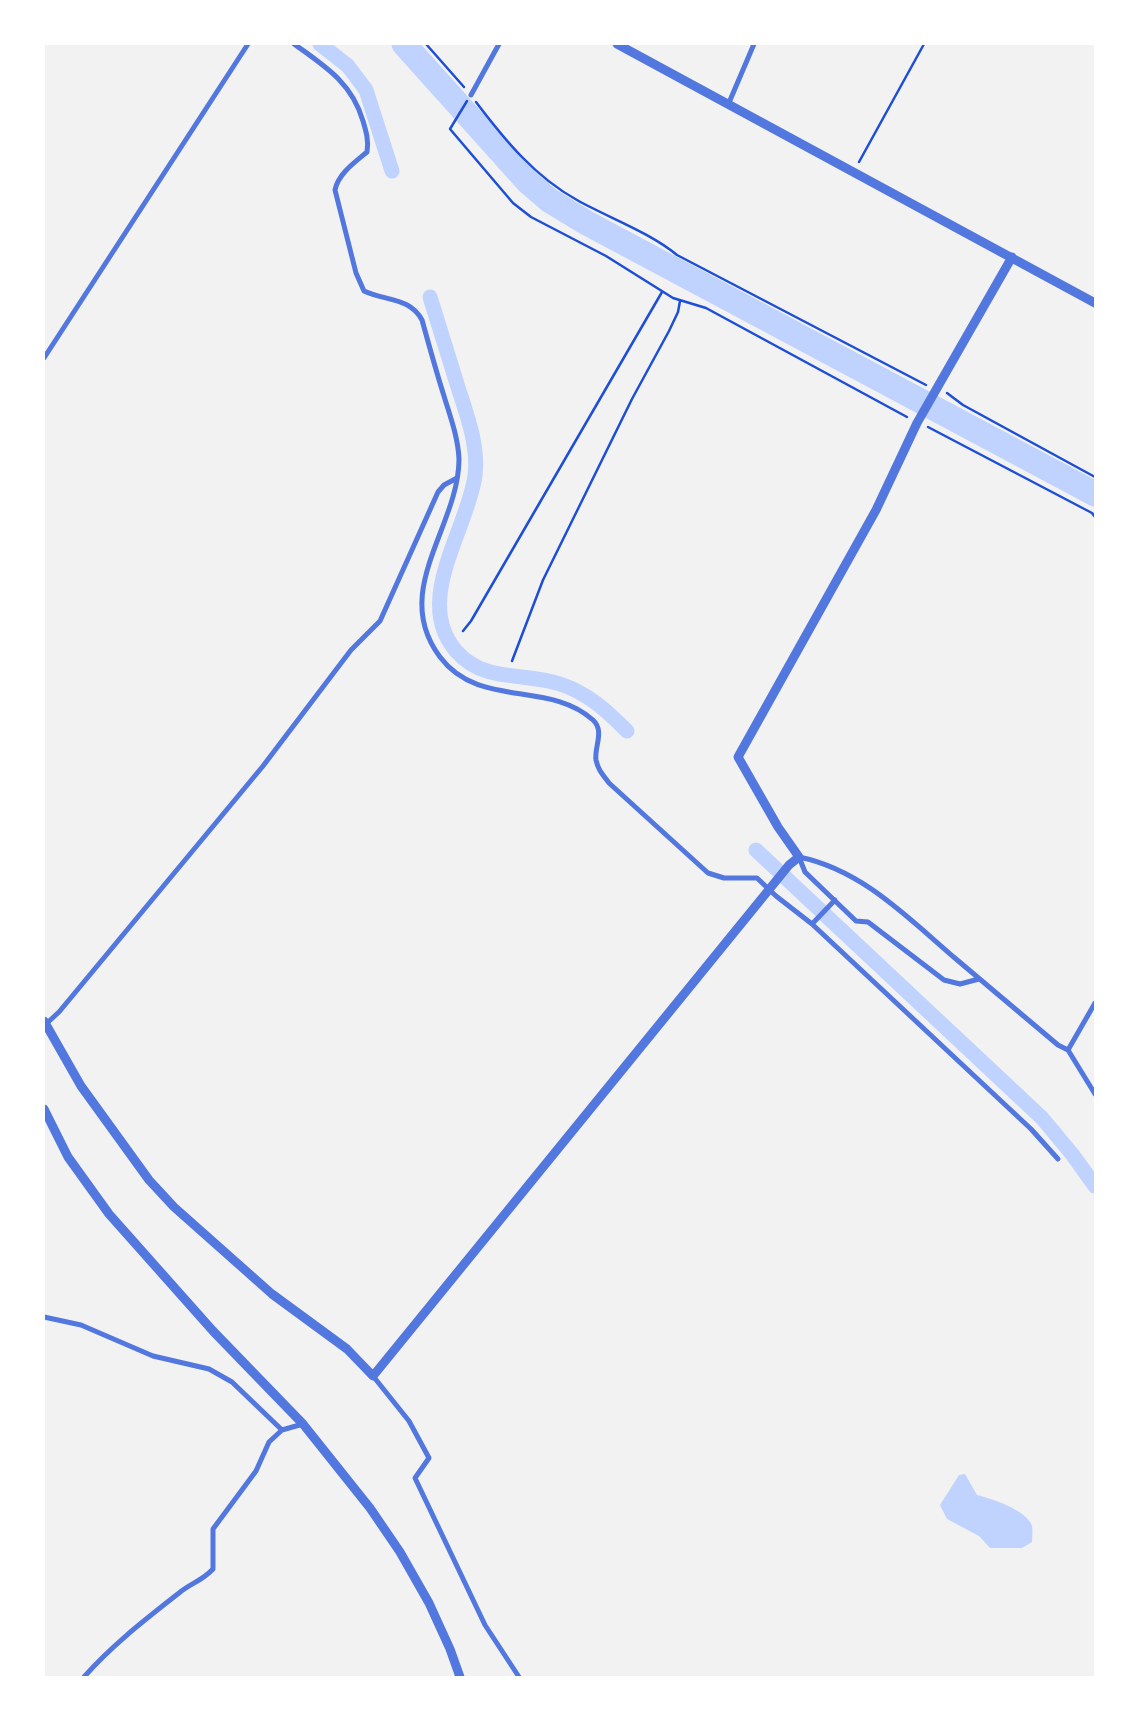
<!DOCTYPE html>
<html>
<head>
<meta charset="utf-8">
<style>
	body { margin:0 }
	#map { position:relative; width:1139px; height:1721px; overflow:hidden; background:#f2f2f2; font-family:Bitter,serif }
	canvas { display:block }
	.frame { position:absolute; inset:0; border:45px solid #fff; pointer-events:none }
</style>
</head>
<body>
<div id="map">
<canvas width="1139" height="1721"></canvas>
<div class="frame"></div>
</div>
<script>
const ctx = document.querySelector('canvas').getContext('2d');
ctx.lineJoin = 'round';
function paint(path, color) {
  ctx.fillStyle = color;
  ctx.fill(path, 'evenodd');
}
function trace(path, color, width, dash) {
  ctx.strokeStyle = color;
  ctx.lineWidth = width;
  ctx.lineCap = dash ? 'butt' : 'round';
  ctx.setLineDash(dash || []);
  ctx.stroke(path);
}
paint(new Path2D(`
	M965,1474L977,1495C992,1499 1027,1510 1032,1526C1033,1531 1032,1537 1032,1542L1022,1548H990L979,1536L947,1519L940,1505L959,1475Z`), '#bfd3fe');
trace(new Path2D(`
	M320,44L348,66L366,90L392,171
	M430,297C439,326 448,355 457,384C466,413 479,445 475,476C467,531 412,602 457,652C485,683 524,672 560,684C588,693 607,711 627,731
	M756,850L1042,1118L1072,1154L1095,1186`), '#bfd3fe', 15);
trace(new Path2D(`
	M404,44L527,181L549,200L585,222L1095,494`), '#bfd3fe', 25);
trace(new Path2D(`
	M426,44L464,87
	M467,101L450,129L513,203L531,217L606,256L673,298L706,308L907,417
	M476,102C504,139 535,177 577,200C609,218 649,232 677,255L926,385
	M859,162L924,44
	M947,393L963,405L1095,477
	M928,427L1092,513L1095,517
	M463,631L471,621L662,292
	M512,661L543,580L632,399L669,331L678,312L680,301`), '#1d4ed8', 2.5);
trace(new Path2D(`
	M294,44C325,66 352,83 363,121C366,131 369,141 367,152C355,162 338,174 335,190L356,273L364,291C385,301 410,297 422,320C429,345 436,371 444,396C450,416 458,437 459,459C459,527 390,591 440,657C479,709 549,680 593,720C605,731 594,747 596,760C598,770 603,775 609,783L708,873L724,878H757L776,896L812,924L1031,1129L1058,1159
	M471,95L499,44
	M728,105L754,44
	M44,358L248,44
	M799,857C863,870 909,919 956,959C990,988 1024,1016 1058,1045L1068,1050L1095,1094
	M799,857L805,872L856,921L868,922L944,980L960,984L979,979
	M812,924L835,900
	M46,1024L59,1012L263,766L351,650L380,621L438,492L444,485L457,478
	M1068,1050L1095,1003
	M44,1317L81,1325L153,1356L209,1369L232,1382L282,1430L303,1424
	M373,1376L409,1421L429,1458L415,1478L485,1625L519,1677
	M84,1677C112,1645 146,1619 179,1593C191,1583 202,1581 213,1569V1529L256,1471L269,1442L282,1430`), '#5277de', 5);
trace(new Path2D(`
	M617,44L1095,303
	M44,1021L81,1086L149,1180L174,1207L272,1294L347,1349L373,1376L789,865L799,857L778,827L738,757L876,510L917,423L1012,257
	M44,1109L68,1157L109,1214L213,1331L303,1424L370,1508L400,1552L429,1603L450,1649L460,1677`), '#5277de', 9);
</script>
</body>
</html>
